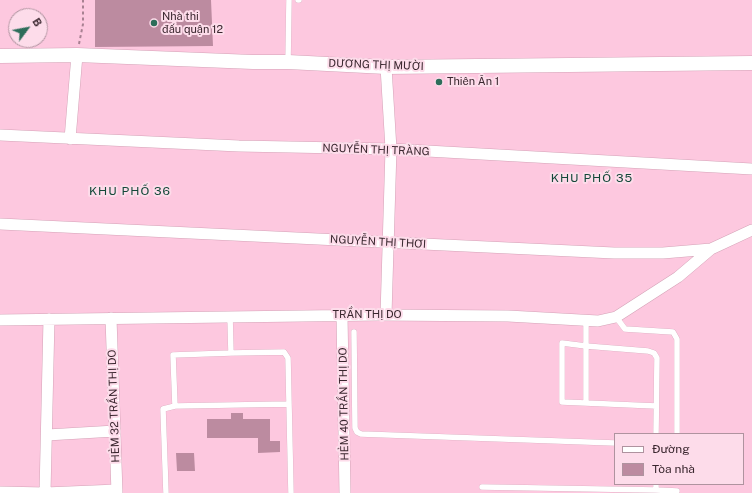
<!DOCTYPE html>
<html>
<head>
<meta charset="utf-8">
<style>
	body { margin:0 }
	#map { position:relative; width:752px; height:493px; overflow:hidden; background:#fdc8df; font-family:"Public Sans",sans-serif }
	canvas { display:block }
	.legend { position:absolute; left:614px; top:433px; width:130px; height:52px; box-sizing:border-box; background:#fddcea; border:1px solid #af939f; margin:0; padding:5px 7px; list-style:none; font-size:12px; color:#39262e }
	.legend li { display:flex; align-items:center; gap:8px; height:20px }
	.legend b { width:20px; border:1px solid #af939f }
	.north { position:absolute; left:8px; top:8px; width:40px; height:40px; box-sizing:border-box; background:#fddcea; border:1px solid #af939f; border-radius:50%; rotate:58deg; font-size:11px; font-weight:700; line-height:16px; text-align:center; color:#39262e }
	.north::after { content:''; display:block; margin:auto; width:14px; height:18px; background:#2d6d5a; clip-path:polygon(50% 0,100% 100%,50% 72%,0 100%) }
</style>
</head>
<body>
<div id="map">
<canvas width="752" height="493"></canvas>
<ul class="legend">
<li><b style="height:5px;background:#fff"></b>Đường</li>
<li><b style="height:11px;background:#bc8ba0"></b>Tòa nhà</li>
</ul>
<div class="north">B</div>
</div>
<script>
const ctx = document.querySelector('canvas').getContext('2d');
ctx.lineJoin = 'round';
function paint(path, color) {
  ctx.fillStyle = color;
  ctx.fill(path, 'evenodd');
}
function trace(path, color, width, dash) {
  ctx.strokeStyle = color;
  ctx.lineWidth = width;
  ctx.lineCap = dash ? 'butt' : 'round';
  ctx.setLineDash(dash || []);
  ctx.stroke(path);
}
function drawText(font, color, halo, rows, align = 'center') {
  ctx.font = font + ' "Public Sans",sans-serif';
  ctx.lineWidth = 4;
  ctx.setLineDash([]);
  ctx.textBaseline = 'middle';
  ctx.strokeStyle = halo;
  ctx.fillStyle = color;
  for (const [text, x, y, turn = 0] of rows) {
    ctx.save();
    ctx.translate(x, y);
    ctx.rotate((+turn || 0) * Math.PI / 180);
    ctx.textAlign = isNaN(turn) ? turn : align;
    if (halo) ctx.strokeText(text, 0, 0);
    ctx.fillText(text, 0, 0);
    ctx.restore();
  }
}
paint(new Path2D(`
	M95,0H211L213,46L95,47Z
	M231,413H243V419H270V441H280V452L258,453V438H207V419H231Z
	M176,453H194L195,471H177Z`), '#bc8ba0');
const service = new Path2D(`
	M298,0H299
	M288,61L289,0
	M230,317L231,353L284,352L288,358L291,493
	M616,317L625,329L673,332L677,339V434
	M586,320V346L648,351L654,353L657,358L656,434
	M354,332L355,428L357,432L361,434L615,443
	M231,353L173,355L175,406L289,404
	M586,403V346L562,343V402L656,406
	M482,487L656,490V484
	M656,490L677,491
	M166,493L163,409L175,406`);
const minor = new Path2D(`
	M0,135L239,146L391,149L752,169
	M70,139L77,55
	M0,224L614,253H663L711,249L752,230
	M342,315L345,493
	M386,315L391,149L386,67
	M111,318L117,493
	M0,320L379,315L508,316L598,321L616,317L678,277L711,249
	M47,435L115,431
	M0,492L45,493L49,319
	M45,493L117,490`);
const tertiary = new Path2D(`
	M0,56L77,55L253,62H288L386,67L752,63`);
trace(service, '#d4a2b7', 6);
trace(minor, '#d4a2b7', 12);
trace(tertiary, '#d4a2b7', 15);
trace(new Path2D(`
	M79,44L83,24V0`), '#a88192', 2, [3, 3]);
trace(service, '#fff', 5.5);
trace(minor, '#fff', 11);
trace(tertiary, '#fff', 14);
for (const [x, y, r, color] of [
	[154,23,4,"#2d6d5a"],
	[439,82,4,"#2d6d5a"]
]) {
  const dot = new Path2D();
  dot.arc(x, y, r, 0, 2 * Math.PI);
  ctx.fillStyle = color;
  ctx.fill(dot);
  trace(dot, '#fddcea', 1.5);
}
drawText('11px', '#39262e', '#fddcea', [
	["Nhà thi",162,17],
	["đấu quận 12",162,30],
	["Thiên Ân 1",447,82]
], 'left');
drawText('11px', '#39262e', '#fddcea', [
	["DƯƠNG THỊ MƯỜI",376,65,2],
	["NGUYỄN THỊ TRÀNG",376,150,2],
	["NGUYỄN THỊ THƠI",378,242,3],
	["TRẦN THỊ DO",367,315],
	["HẺM 40 TRẦN THỊ DO",344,404,-91],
	["HẺM 32 TRẦN THỊ DO",114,406,-92]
]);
ctx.letterSpacing = '1px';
drawText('12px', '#134839', '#fddcea', [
	["KHU PHỐ 35",592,178],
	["KHU PHỐ 36",130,191]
]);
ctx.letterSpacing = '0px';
</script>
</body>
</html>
